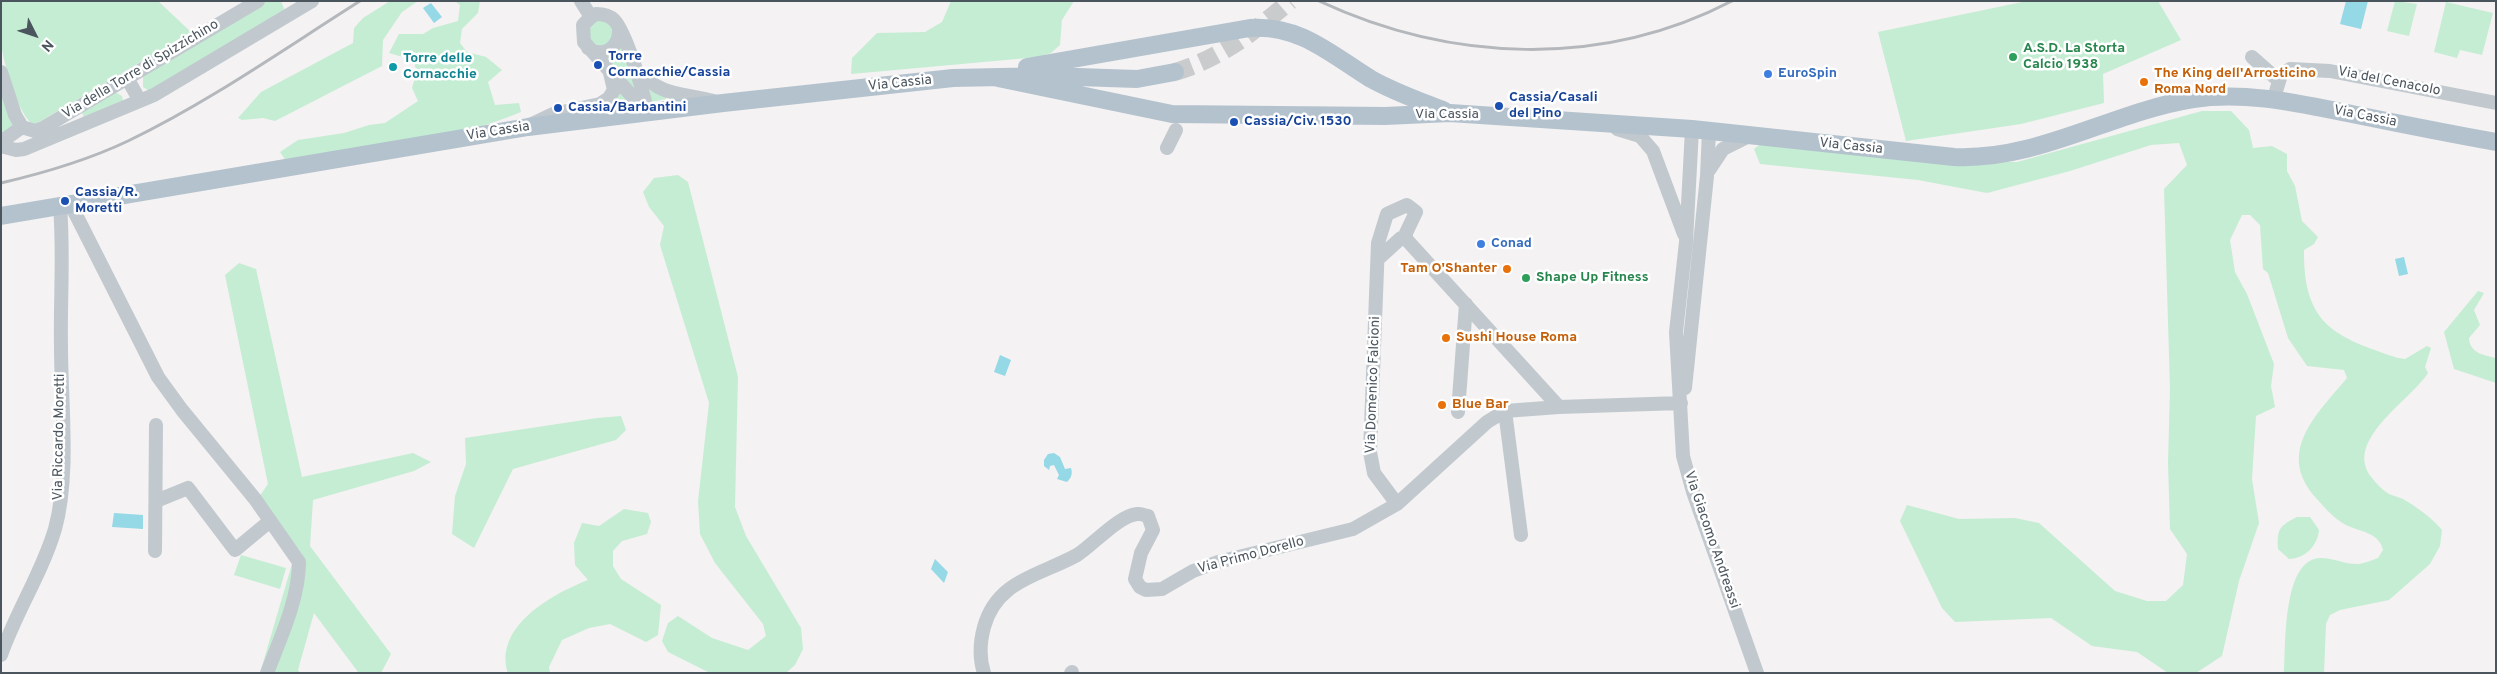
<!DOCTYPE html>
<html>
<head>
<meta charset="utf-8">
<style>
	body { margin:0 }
	#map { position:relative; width:2497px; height:674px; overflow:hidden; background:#f4f2f2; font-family:Overpass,sans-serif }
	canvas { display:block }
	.frame { position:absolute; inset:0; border:2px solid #4b555e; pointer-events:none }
	.north { position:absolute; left:10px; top:10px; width:50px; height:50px; -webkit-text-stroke:4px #fff; paint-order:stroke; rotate:131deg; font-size:14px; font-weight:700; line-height:20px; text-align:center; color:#4b555e }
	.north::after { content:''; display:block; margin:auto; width:18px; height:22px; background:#4b555e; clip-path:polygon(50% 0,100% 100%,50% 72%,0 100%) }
</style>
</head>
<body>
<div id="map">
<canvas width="2497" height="674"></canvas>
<div class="frame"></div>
<div class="north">N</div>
</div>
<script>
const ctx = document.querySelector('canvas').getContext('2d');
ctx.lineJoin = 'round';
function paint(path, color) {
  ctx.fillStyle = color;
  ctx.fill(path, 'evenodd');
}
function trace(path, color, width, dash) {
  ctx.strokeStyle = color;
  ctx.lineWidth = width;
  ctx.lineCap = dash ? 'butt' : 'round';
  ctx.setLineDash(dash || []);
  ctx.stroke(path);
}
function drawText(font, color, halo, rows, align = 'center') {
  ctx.font = font + ' Overpass,sans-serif';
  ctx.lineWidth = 5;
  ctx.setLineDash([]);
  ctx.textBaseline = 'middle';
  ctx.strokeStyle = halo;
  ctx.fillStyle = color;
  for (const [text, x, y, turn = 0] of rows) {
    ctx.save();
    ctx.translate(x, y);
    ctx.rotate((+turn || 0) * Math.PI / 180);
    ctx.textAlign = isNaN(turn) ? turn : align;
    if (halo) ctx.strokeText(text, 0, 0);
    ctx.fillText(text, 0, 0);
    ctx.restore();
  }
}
paint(new Path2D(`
	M1,1H158L191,32L34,125C18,116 4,64 1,44C0,30 1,15 1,1Z
	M266,1H281L285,11L151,92L143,87V77L147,72Z
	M390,1H418L402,12L383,40L382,66L275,121L263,118L242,120L238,118L261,92L353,43L354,28L363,18Z
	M455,1H480L478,13L462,29L460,43L467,52L486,57L502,70L488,82L495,105L519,103L521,112C447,143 364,151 286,161L280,152L298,140L344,133L369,125L385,123L418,101L412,88L417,72L414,63L403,57L389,53L399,34H423L433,28L458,21L460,5Z
	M951,1H1074L1062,20L1060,45L1051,53L1039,57L851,74L852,58L877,33L925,32L942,22Z
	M2027,1H2158L2181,40L2103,74L2104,103L2021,124L1906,141L1878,32Z
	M2395,1L2417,4L2409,36L2387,31Z
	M2446,2L2493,13L2482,55L2460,50L2457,58L2434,52Z
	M601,20L610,23L615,35L603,47L591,43L588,30L592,23Z
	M620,43L639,95L605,58Z
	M650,90L666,97V99L651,102Z
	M1,91L13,124L12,129L1,135Z
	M115,92L122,96L123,101L84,118L82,112Z
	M620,92L631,103L614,105Z
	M2202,111H2231L2249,130L2253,148L2272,146L2287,154V171L2295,186L2302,221L2318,237L2314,244L2304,250C2303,324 2334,337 2398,358L2405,359L2427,346L2431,348L2425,367L2428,373C2410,401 2342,441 2372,478C2377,484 2382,490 2389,494C2393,496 2399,497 2403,499C2417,507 2432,518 2442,530L2440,546L2430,564L2389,600L2340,610L2330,615L2326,624L2324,673H2284C2286,646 2282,558 2321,558C2334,558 2347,565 2359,564C2365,563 2372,560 2378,558L2383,550C2379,533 2362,532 2348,526C2335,520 2325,508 2316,498C2275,452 2317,414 2347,378L2344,370L2307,366L2288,338L2268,273L2263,269L2260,225L2250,215H2242L2230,240L2235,272L2247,294L2274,364L2271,386L2275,407L2256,416L2252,479L2259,523L2239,581L2222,656L2196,673H2168L2137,652L2092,646L2051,618L1955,622L1942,608L1900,521L1907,505L1959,519L2015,518L2039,523L2115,591L2147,601H2166L2183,585L2187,554L2170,529L2168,463L2170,389L2164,189L2187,165L2179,143L2151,145L2070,171L1987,193L1918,180L1760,164L1754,149L1766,140L1987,162H2017Z
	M678,175L688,182L738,377L735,507L746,536L801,628L803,649L795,665L786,673H710L668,652L662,641L668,623L678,616L712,638L748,650L766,636L763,624L715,563L700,534L698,501L709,403L660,245L664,226L649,207L643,192L654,178Z
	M239,263L256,269L302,477L413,453L431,462L414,471L313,500L310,546L391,654L381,673L358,672L314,613L298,670L300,673H260L292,564L302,554L259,497L268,484L225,275Z
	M2478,291L2484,293L2474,310L2480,325L2469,338C2470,353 2483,355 2496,358V383L2454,369L2444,332Z
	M621,416L626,430L616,440L513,469L474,548L452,534L455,496L466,464L465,438L597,418Z
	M624,509L648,513L651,522L647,534L622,541L613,551V566L621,579L661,605L658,635L646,642L610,624L589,628L562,640L549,667L550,673H508C493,627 552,594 588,580L575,565L574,543L582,523L599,526Z
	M2297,517H2310L2319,530C2318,545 2305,559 2289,559L2278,549C2277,529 2279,526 2297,517Z
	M241,555L286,568L280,589L234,575Z`), '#c5edd3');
paint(new Path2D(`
	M2346,1H2368L2361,29L2340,24Z
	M431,3L442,17L434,23L423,8Z
	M2404,257L2408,274L2399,276L2395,259Z
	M1000,355L1011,360L1005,376L994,372Z
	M1054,453L1060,457L1065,469L1071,468C1073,474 1071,478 1067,482L1057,479L1059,475L1054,465L1050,466L1049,470L1044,466V460L1048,454Z
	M114,513L143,515V529L112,527Z
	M935,559L948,572L944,583L931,569Z`), '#95d8e6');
trace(new Path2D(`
	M1175,72C1221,58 1254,32 1290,1`), '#cacbcd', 18, [18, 9]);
trace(new Path2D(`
	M581,1L591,17
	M596,14C603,14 609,15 614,20C626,32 645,95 647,113L584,42L583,25L591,17Z
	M588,48C604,59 620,47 619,29
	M2252,57L2278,80
	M637,71C666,99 682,92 717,102
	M1,72L15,115L22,127
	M127,78L140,101
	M2273,101L2281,75L2290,69L2330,71L2496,103
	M532,124L553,114L600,104L609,98L614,90L610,73
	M22,127L35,131L43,128L258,1
	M1617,129L1640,136L1653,151L1684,234
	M1692,129L1686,242L1676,332L1683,456L1693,492L1757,673
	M1,142L22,127
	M1,146L16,150L24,149L154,95L312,1
	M1167,148L1176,130
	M1709,170L1723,149L1749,136
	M71,205L158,377L182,410L255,499L299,562C299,599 280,639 267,673
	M1379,258L1401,238L1406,239
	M1685,388L1707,176L1709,131
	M1505,411L1521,535
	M1458,412L1466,304
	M156,501L188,488L235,550L270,521
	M1397,504L1374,473L1370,452L1378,243L1387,214L1407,205L1416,212L1406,233V239L1559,407
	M155,551L156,425
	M1,655C16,612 42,573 55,529C70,475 61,403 61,347C60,300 64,254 60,206
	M984,673C979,658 980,642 984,627C997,580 1039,576 1077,555C1093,545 1118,516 1137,514C1140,513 1145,516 1148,516L1153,530L1141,553L1135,579L1140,587L1146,590L1162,589L1193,571L1218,562L1353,529L1397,504L1487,422L1505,411L1559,407L1681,403
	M1071,673L1072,672`), '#c1c9cf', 14);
trace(new Path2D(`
	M1027,67L1250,28C1299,24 1332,55 1371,79C1394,92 1420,101 1445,111
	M998,78L1172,114L1385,116L1450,113L1692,129L1954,157C2038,161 2112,112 2193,99C2244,91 2297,103 2347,113C2396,123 2446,133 2496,142
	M1,216L528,127L723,103L953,78L1048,76L1137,79L1175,72`), '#b4c2ce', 18);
trace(new Path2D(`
	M1319,1C1450,62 1601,69 1732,1
	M1,183C44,173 88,160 128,141C209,102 284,49 360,1`), '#b4b7bb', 3);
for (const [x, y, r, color] of [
	[2013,57,5,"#2e9e5b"],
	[598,65,5,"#1a4fb4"],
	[393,67,5,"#0f9aa8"],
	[1768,74,5,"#3f7fe0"],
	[2144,82,5,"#e8710a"],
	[1499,106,5,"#1a4fb4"],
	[558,108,5,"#1a4fb4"],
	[1234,122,5,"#1a4fb4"],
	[65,201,5,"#1a4fb4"],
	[1481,244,5,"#3f7fe0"],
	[1507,269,5,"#e8710a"],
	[1526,278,5,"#2e9e5b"],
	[1446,338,5,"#e8710a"],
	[1442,405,5,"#e8710a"]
]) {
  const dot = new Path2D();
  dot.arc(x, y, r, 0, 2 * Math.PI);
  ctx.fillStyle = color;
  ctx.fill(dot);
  trace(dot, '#fff', 2);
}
drawText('bold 14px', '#27864d', '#fff', [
	["A.S.D. La Storta",2023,49],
	["Calcio 1938",2023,65],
	["Shape Up Fitness",1536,278]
], 'left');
drawText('bold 14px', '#164399', '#fff', [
	["Torre",608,57],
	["Cornacchie/Cassia",608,73],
	["Cassia/Casali",1509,98],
	["del Pino",1509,114],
	["Cassia/Barbantini",568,108],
	["Cassia/Civ. 1530",1244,122],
	["Cassia/R.",75,193],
	["Moretti",75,209]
], 'left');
drawText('bold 14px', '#0d838f', '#fff', [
	["Torre delle",403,59],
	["Cornacchie",403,75]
], 'left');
drawText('14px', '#4b555e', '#fff', [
	["Via della Torre di Spizzichino",141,70,-31],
	["Via del Cenacolo",2389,82,11],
	["Via Cassia",900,84,-6],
	["Via Cassia",1447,115],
	["Via Cassia",2365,117,11],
	["Via Cassia",498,132,-9],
	["Via Cassia",1851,147,6],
	["Via Domenico Falcioni",1374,385,-88],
	["Via Riccardo Moretti",60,437,-89],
	["Via Giacomo Andreassi",1711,540,71],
	["Via Primo Dorello",1251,556,-15]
]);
drawText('bold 14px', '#366cbe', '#fff', [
	["EuroSpin",1778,74],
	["Conad",1491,244]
], 'left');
drawText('bold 14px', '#c56008', '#fff', [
	["The King dell'Arrosticino",2154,74],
	["Roma Nord",2154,90],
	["Tam O'Shanter",1497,269,"right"],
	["Sushi House Roma",1456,338],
	["Blue Bar",1452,405]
], 'left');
</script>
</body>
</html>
